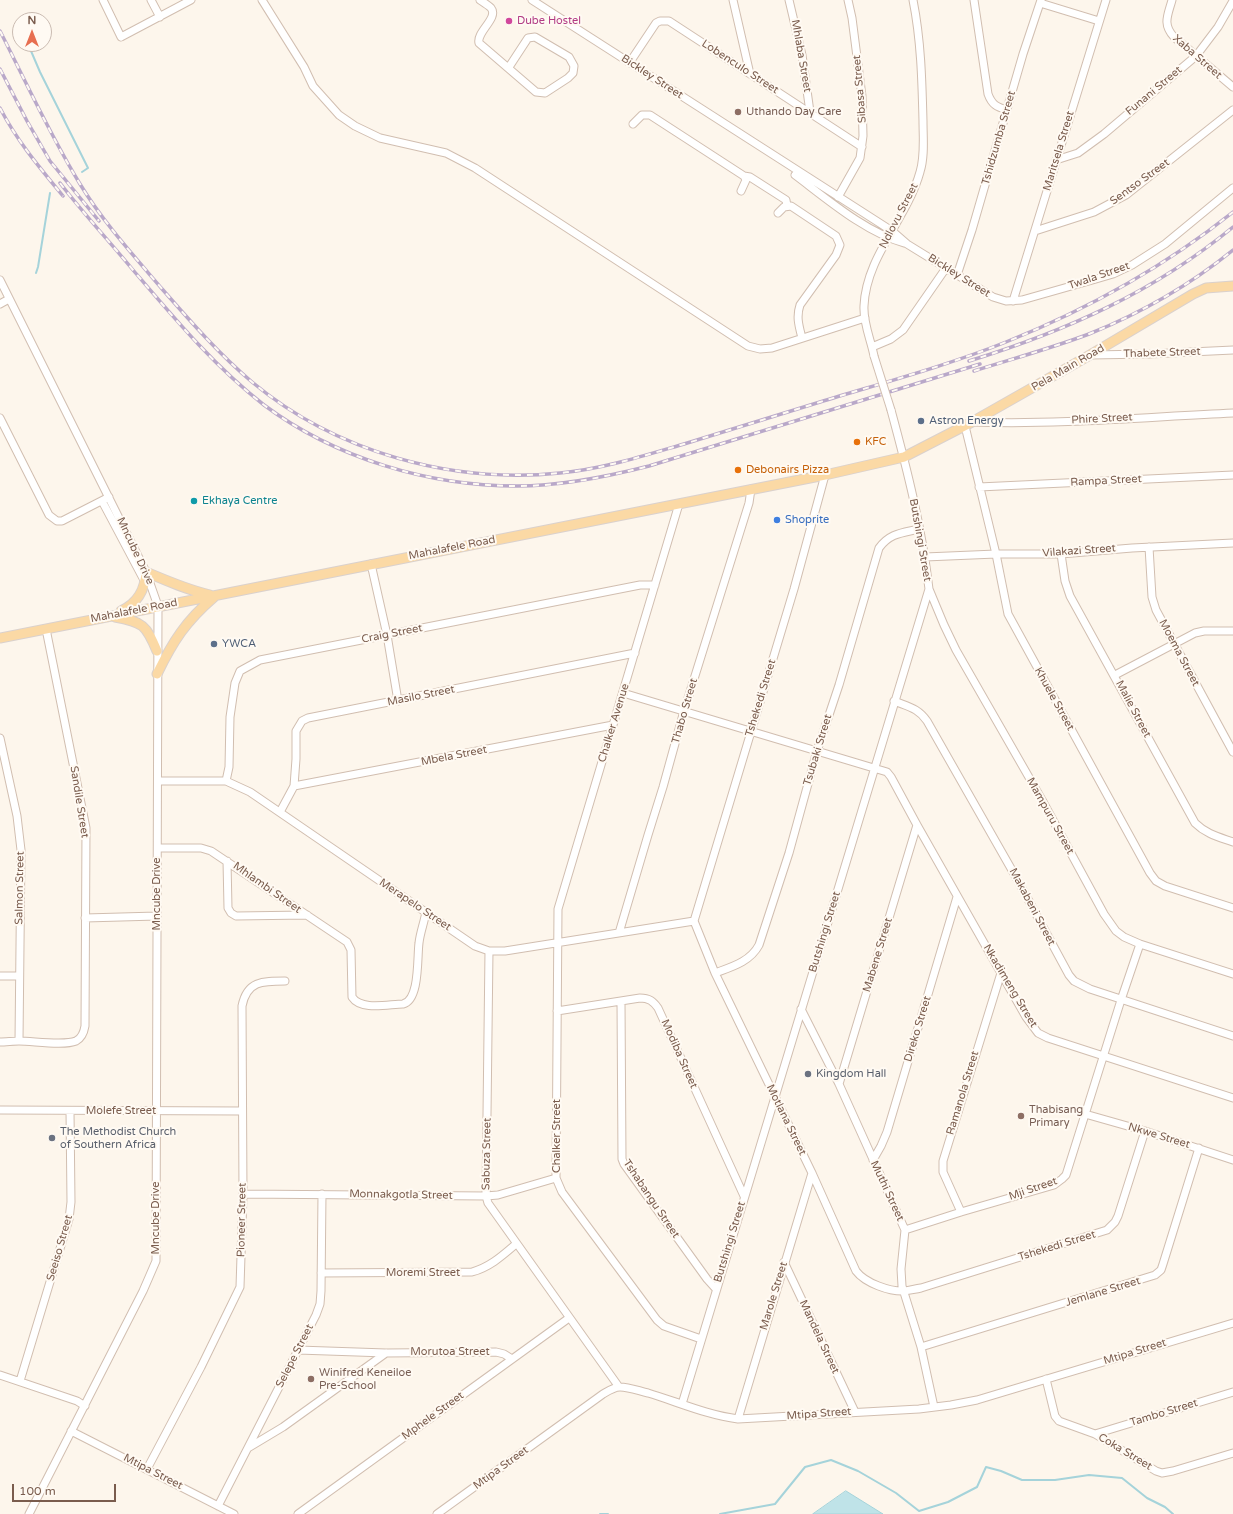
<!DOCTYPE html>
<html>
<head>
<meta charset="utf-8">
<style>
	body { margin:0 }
	#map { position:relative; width:1233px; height:1514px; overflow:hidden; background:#fdf6ec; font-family:"Varela Round",sans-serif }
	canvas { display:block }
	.north { position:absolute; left:12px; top:12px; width:40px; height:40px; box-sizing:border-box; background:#fffaf3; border:1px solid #cabbb1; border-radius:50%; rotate:0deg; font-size:11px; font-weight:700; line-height:16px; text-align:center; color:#7a5c4d }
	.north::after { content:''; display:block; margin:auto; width:14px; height:18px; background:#e76f51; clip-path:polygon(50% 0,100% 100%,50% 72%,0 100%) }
	.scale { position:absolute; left:12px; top:1484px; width:104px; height:18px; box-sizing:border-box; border:2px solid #7a5c4d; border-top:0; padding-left:5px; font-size:12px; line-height:14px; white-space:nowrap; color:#7a5c4d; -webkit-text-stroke:3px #fffaf3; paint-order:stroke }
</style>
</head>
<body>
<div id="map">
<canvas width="1233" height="1514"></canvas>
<div class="north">N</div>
<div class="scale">100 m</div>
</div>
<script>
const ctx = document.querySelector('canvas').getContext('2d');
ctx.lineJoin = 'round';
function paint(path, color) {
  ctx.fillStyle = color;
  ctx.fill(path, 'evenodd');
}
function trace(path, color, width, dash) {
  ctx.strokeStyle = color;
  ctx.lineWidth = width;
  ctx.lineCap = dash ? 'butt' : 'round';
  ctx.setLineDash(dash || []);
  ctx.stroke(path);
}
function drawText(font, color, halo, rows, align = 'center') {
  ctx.font = font + ' "Varela Round",sans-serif';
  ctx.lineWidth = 4;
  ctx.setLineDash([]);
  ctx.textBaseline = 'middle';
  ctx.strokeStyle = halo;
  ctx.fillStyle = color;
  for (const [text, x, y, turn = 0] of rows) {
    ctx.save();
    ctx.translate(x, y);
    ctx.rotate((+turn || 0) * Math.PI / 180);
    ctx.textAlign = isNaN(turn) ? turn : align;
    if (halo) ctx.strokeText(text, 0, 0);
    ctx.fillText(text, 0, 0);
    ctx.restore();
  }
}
const water = new Path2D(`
	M846,1491L883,1514H813Z`);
paint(water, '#bfe3e8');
trace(water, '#a5d3da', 1);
trace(new Path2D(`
	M28,44L40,72L88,168L82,172
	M36,273L38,267L50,193
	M600,1514H608
	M720,1514L775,1504L805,1467L831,1460L858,1471L896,1493L919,1511L948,1502L977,1487L986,1467L1001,1471L1022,1480H1055L1089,1475L1122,1478L1147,1498L1165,1507L1173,1514`), '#a5d3da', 2);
const minor = new Path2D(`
	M103,0L121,37L191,0
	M151,0L160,17
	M262,0L304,67L313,86L339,115L355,126L380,138L446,153L475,168L748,346L760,349L772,348L865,318
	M480,0C483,2 488,5 491,8C499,18 476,32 479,43L536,92L545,93L568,78L573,73L574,66L569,57L535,37L528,38L509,67
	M532,0C652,76 772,155 892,231L907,244L993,297L1006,301L1022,300L1096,279L1113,274L1132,265L1165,244L1233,188
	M733,0L750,74
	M789,0L802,55L810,112
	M974,0L988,94C992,105 997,107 1007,110
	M1172,0C1168,15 1162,24 1174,37L1233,87
	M1040,3L1099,21
	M630,62L656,23L660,21H669L862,147
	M633,124L642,115H650L744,176L750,177L786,200L787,206
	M1056,160L1078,153L1104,134L1196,56L1218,27L1233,1
	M795,175C827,199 865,232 904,243
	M741,191L746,180L744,176
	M838,197L860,158L863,136L862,96L852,18L848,0
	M778,213L784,207L791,206L836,236L840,245L836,255L800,305C796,317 799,326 802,338
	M1035,231L1094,212L1126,195L1233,110
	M957,275L972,230L1023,54L1041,0
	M0,280L146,572L158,606L156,1261L143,1291L29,1514
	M1013,301L1106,0
	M0,304L9,299
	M872,347L891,339L903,330L946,268
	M1091,355L1149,354L1233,350
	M874,356C871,340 863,323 864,306C866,256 907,219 920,172C925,156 923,138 923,121C922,80 921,40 913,0
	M0,418L49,515L57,521H62L109,497
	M972,422C1059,425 1146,417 1233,413
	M965,426L996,554L1008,614L1150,873L1156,881L1165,886L1233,908
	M979,487L1233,475
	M102,501L145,582
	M679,504L558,909L556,1178L562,1192L657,1320L664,1326L701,1339
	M1149,547L1152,597L1156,610L1233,752
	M1061,554L1065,581L1070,596L1195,823C1206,834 1219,837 1233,842
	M925,557L996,554H1061L1132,548L1233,543
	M371,564L387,635L398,701
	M929,589L944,625L956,650L1042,800L1104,914L1116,931L1124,937L1140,944L1233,974
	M1115,675L1195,633L1204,631H1233
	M623,693L887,772L891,777L917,825L1026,1017L1038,1033L1048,1038L1233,1098
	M894,701C909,707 918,708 927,721L1017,879L1069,975L1074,981L1090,989L1233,1036
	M0,738L17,816L21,850L19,1041
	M158,781H226L250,792L475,946L489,951H505L694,921
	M226,781L229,767L230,717L235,683L240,671L260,660L640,585H655
	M294,786L613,725
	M280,812L294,786L296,759V731L302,721L308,718L635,653
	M158,848H201L211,851L347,942L351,950L352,997C361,1011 389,1004 403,1004C420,1000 417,957 419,943C420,933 424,923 426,912
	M227,861L228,908L231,913L236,916L307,915
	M85,918L157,916
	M694,921L715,973L812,1173L856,1271C865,1283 890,1292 905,1291C910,1290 916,1289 921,1288L1107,1230L1115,1222L1118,1216L1145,1131
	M694,921L794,589L825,475
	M619,933L648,835L663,787L684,711L749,503L751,489
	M489,951L486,1196L488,1203L619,1387
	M715,973C731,967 750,962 759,945L789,853L817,751L839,685L879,548C890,533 902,533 919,529
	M0,976H19
	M621,1001L622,1159L624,1164L707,1279L716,1289
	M801,1009L839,1084L905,1230L901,1269L902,1286L921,1347L934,1407
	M557,1011L640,998C649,998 653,1001 658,1008L744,1196
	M0,1042C6,1042 13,1041 19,1041C33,1041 64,1046 76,1041C82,1038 84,1032 85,1026L86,828L46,629
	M839,1084L917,825
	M0,1110L242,1111
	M1085,1114L1145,1131L1233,1160
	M873,1160L881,1146L887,1132L957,897
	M243,1194L486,1196L498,1195L556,1178
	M961,1212L943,1172V1161L1001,973
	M905,1230L961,1212L1054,1185L1062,1179L1066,1175L1121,1000L1140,944
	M784,1262L855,1412
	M321,1273L472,1272C490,1267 502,1256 516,1244
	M921,1347L1155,1275L1161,1270L1163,1264L1199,1148
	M298,1350L386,1353L496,1352L504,1354L512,1359
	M0,1375L77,1401L85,1406
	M1046,1379L1055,1416L1059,1421L1095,1434L1156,1471L1162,1473L1173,1471L1233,1453
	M20,1381L69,1219L71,1202L70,1111
	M682,1404L929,589C922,528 907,469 891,410
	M738,1419L812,1173
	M71,1431L234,1514
	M1095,1434L1233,1392
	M248,1448L283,1427L386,1353
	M147,1469L201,1367L240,1287L243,1194L242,1006C247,981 262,981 285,981
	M218,1506L316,1315L320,1304L321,1291L322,1194
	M298,1514L569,1318
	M437,1514L603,1394C608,1391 614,1387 620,1387C629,1387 639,1391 648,1393C678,1402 707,1415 738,1419L919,1409L951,1405L977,1400L1233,1323`);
const major = new Path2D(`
	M121,611C138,603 145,590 146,572C167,581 188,590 210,595
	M115,617C143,622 146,625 157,651
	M0,638L825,475L904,457L972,422L1090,355L1193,294L1206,288L1233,286
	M157,674C173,641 186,621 214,597`);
trace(minor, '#d1beb0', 9);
trace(major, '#dad1cd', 11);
trace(minor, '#fff', 7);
trace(major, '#fbd9a5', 9);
const rail = new Path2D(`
	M0,31C26,82 50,135 80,184C103,222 134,256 163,290C191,322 219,354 252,382C336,452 451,484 560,473C603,469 643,456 684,444C730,430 775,416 820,402C882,383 946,366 1006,342C1088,309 1164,267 1233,212
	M0,69L27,121L50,161L99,221
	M0,108C17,141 40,168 63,196
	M60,183C83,213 109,241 133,270C174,318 214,366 264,405C335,458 428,486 517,486C562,486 606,477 649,466L980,364
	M969,361C1066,331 1154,292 1233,227
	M974,371C1012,359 1052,348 1089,334C1141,313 1190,285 1233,250`);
trace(rail, '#b9a8c9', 3.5);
trace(rail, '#fffaf3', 2, [6]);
const minorBridge = new Path2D(`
	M874,356L891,410`);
trace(minorBridge, '#d1beb0', 9, []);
trace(minorBridge, '#fff', 7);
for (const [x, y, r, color] of [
	[509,21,4,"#d1479c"],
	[738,112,4,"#8d6e63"],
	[921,421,4,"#5c6f8a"],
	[857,442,4,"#e8710a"],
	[738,470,4,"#e8710a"],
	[194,501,4,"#0f9aa8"],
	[777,520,4,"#3f7fe0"],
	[214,644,4,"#5c6f8a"],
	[808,1074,4,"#6b7280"],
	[1021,1116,4,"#8d6e63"],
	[52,1138,4,"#6b7280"],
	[311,1379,4,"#8d6e63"]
]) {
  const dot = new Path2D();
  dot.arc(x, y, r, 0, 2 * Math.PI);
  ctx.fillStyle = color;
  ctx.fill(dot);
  trace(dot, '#fffaf3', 1.5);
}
drawText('11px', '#b23c85', '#fffaf3', [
	["Dube Hostel",517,21]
], 'left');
drawText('11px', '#7a5c4d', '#fffaf3', [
	["Mhlaba Street",801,56,80],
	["Xaba Street",1197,57,41],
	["Lobenculo Street",740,67,33],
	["Bickley Street",652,77,33],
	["Sibasa Street",860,89,-95],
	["Funani Street",1154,91,-40],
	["Tshidzumba Street",999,138,-74],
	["Maritsela Street",1059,151,-73],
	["Sentso Street",1140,182,-36],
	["Ndlovu Street",899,216,-63],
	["Bickley Street",959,276,32],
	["Twala Street",1099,276,-19],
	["Thabete Street",1162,353,-2],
	["Pela Main Road",1068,368,-30],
	["Phire Street",1102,419,-3],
	["Rampa Street",1106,481,-3],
	["Butshingi Street",920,540,80],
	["Mahalafele Road",452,548,-11],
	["Mncube Drive",135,551,65],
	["Vilakazi Street",1079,551,-4],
	["Mahalafele Road",134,611,-11],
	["Craig Street",392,634,-11],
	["Moema Street",1179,653,62],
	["Masilo Street",421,696,-11],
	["Tshekedi Street",761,698,-73],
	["Khuele Street",1054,699,61],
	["Malie Street",1133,709,62],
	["Thabo Street",685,711,-74],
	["Chalker Avenue",614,723,-73],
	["Tsubaki Street",818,750,-73],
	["Mbela Street",454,756,-11],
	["Sandile Street",79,802,81],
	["Mampuru Street",1050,816,61],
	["Salmon Street",20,888,-89],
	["Mhlambi Street",267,888,35],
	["Mncube Drive",157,894,-90],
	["Merapelo Street",415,905,34],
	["Makabeni Street",1032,907,62],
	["Butshingi Street",825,932,-73],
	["Mabene Street",878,955,-73],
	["Nkadimeng Street",1010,986,59],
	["Direko Street",918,1029,-73],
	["Modiba Street",679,1054,66],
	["Ramanola Street",963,1093,-73],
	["Molefe Street",121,1111],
	["Motlana Street",786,1120,64],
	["Chalker Street",557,1136,-90],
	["Nkwe Street",1159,1136,17],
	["Sabuza Street",487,1154,-89],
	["Mji Street",1033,1189,-19],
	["Muthi Street",887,1191,65],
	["Monnakgotla Street",401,1195,1],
	["Tshabangu Street",651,1199,56],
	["Mncube Drive",156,1218,-90],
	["Pioneer Street",242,1220,-89],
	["Butshingi Street",730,1242,-73],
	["Tshekedi Street",1057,1246,-17],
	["Seeiso Street",60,1248,-74],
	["Moremi Street",423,1273],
	["Jemlane Street",1103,1292,-17],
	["Marole Street",774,1296,-73],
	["Mandela Street",819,1337,65],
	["Morutoa Street",450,1352],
	["Mtipa Street",1135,1352,-17],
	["Selepe Street",295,1356,-63],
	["Tambo Street",1164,1413,-17],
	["Mtipa Street",819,1414,-4],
	["Mphele Street",433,1416,-36],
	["Coka Street",1125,1452,31],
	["Mtipa Street",501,1468,-36],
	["Mtipa Street",153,1472,27]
]);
drawText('11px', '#785e54', '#fffaf3', [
	["Uthando Day Care",746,112],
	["Thabisang",1029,1110],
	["Primary",1029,1123],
	["Winifred Keneiloe",319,1373],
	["Pre-School",319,1386]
], 'left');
drawText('11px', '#4e5e75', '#fffaf3', [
	["Astron Energy",929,421],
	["YWCA",222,644]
], 'left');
drawText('11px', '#c56008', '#fffaf3', [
	["KFC",865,442],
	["Debonairs Pizza",746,470]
], 'left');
drawText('11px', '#0d838f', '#fffaf3', [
	["Ekhaya Centre",202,501]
], 'left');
drawText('11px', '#366cbe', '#fffaf3', [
	["Shoprite",785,520]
], 'left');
drawText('11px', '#5b616d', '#fffaf3', [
	["Kingdom Hall",816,1074],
	["The Methodist Church",60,1132],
	["of Southern Africa",60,1145]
], 'left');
</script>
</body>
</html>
